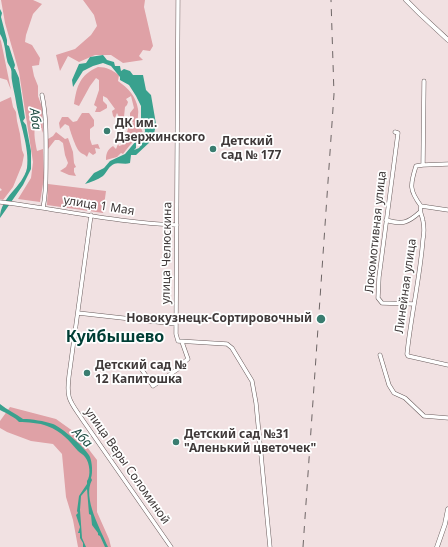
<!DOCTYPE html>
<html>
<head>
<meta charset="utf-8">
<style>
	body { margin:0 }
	canvas { display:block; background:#f1e1e2 }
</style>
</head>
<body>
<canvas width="448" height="547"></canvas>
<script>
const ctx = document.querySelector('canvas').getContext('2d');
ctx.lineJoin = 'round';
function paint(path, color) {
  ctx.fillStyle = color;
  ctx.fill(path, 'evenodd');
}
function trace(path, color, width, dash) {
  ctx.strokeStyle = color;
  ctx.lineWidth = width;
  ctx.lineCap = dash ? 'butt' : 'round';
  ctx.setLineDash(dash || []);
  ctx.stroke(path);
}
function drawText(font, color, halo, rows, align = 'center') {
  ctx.font = font + ' "Noto Sans",sans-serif';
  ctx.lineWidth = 3.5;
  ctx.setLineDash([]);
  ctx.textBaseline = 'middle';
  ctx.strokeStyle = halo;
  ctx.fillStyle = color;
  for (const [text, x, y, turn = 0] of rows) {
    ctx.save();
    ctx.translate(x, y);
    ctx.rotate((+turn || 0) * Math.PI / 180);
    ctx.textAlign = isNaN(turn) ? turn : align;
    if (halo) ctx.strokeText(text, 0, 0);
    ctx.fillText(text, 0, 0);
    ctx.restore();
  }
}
paint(new Path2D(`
	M1,0H33L42,4L33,14L26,35L25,42L32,45L40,58L39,65L32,66L34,76L38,86V96L42,107L43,133L38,120C32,129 35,140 37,151L43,149L44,178L40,202L18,199L31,178L33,162L19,72L5,23Z
	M83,0H145L144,7L153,46L150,51L143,50L139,56L143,60L123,63L111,55H95L79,62L68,56L60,71L56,55L75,49L91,35L97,26L94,15Z
	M0,39L1,41L11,90L7,80L0,78Z
	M98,67C107,67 112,70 119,75L118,81C128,88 136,96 138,109C139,113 137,117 138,121C139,128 146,131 141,138L139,137C134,139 126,150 123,154L121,153L117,157L106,160C106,154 107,150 113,146L116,149L118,144L119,146L122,145L120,139L124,132L126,136L129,125L134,123L130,119V113L134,108L131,96L126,99L128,102L127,105L125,107L124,117L121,121L117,113L115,118L113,116L112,111L115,109L107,98L103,96V101L107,105V108L100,112H95L97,107L94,105L99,90V80L96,78L90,86L79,106L74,104C77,85 80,75 98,67Z
	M11,97L13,107L16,112L17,121L20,134L22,150L24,155L22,165L13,187L3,200L0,199V191L2,190L0,188V102Z
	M82,113H89L94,120V126L90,129V139L92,145L98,144L100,149L95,148L96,153L93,155L89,152L87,157C85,154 81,154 79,151C76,148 70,131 69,126L65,124L60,129L59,123L62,117H68L73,122L77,121Z
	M56,132L65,139L68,138L73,152L74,163L76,167L74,168V172L76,176L69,175L60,171L66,167L68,163L65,155L63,143L59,140H55L48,149V139L53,136Z
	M48,184L106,191L103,213L47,205Z
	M10,407L56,419L77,434L97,460V512L109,539L111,547H78L73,520L66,497L62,454L53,444L31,441L7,432L0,428V421Z`), '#dfa1a6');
paint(new Path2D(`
	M0,0V9L2,13L1,17L7,40V45L9,46L15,65L14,69H15L19,78L25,118L23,121L26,125L31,151V169L23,185L0,218C0,197 23,187 27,168C30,148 19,121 16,102C15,95 13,88 12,81C11,77 12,72 11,69C10,66 7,63 7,60C5,51 5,42 0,34Z
	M103,55L107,60L114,62L115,66H120L121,71L124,69L130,71L133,75H143L146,90L151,95L156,124L154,134L151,141L136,155H131L130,163C125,165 118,162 114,164C109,166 107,172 103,176C97,180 91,182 85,184L94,173L104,168L110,161L125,154L136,141V148L134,150L139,148L142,144L145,131L144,123L141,119V106L136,96L129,85L120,80V77L111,66L103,63L93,66L83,71L73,87L72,80L79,64L86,63L90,57Z
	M0,404C7,410 15,413 23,419C32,419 44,421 53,424C61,427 87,449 90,457C92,462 93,473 91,478L92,480C82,498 101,530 108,547H105L100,536L98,535V533L92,525L91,515L89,514L87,489L81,496L80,510L82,538L86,547H83V543L80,538V533H78L80,527L76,515L78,513L77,511L79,496L87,484V481C91,476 90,463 85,457C84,455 80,453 78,451C68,440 63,432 47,426C40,423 27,422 19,422C16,418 6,413 0,410Z`), '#39a18e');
const minor = new Path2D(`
	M178,0L176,334L178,341L227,344L232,348L252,381L256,403L270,547
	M42,95C47,118 46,143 46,167C46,181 46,194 43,208
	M395,132L398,133L379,277L378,298L382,303L414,304
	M423,165L448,164
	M0,202C59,209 118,223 177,225
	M421,206C409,190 410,185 416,166L423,165L424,81
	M448,210L421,206C419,213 422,214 423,221C424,226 424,234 423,239C420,278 411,315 407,354L408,356L448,365
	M91,215L69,376C66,399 70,401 82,419L171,547
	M386,220C402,225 408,223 420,212
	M78,313L176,324
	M380,355L389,385L394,393L405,398L424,416L448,418
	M138,364L153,386L178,369L179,366L188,359L182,342`);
const major = new Path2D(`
	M406,0L420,14L448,40
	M437,547L445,524L448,509`);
trace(minor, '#6a5d5d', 4.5);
trace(major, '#6a5d5d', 5);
trace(minor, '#fff', 3.5);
trace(major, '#fff', 4);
trace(new Path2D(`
	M303,547L334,94L331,0`), '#6d6565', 1, [7, 7]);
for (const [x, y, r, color] of [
	[107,131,4,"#3a7d70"],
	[213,149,4,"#3a7d70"],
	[321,319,5,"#3a7d70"],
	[87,373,4,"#3a7d70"],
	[176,442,4,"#3a7d70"]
]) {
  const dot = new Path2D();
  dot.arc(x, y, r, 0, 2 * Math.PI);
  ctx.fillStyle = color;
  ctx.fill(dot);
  trace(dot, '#fff', 1.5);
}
drawText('bold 12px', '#3f3939', '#fff', [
	["ДК им.",115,124],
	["Дзержинского",115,138],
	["Детский",221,142],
	["сад № 177",221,156],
	["Новокузнецк-Сортировочный",312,319,"right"],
	["Детский сад №",95,366],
	["12 Капитошка",95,380],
	["Детский сад №31",184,435],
	["\"Аленький цветочек\"",184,449]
], 'left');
drawText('12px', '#3f3939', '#fff', [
	["улица 1 Мая",99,206,9],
	["Локомотивная улица",376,232,-84],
	["улица Челюскина",167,253,-89],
	["Линейная улица",406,286,-82],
	["улица Веры Соломиной",127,466,55]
]);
drawText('italic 13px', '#234f46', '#fff', [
	["Аба",35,119,82],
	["Аба",82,438,44]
]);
drawText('bold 16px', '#003e35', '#fff', [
	["Куйбышево",115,337]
]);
</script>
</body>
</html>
